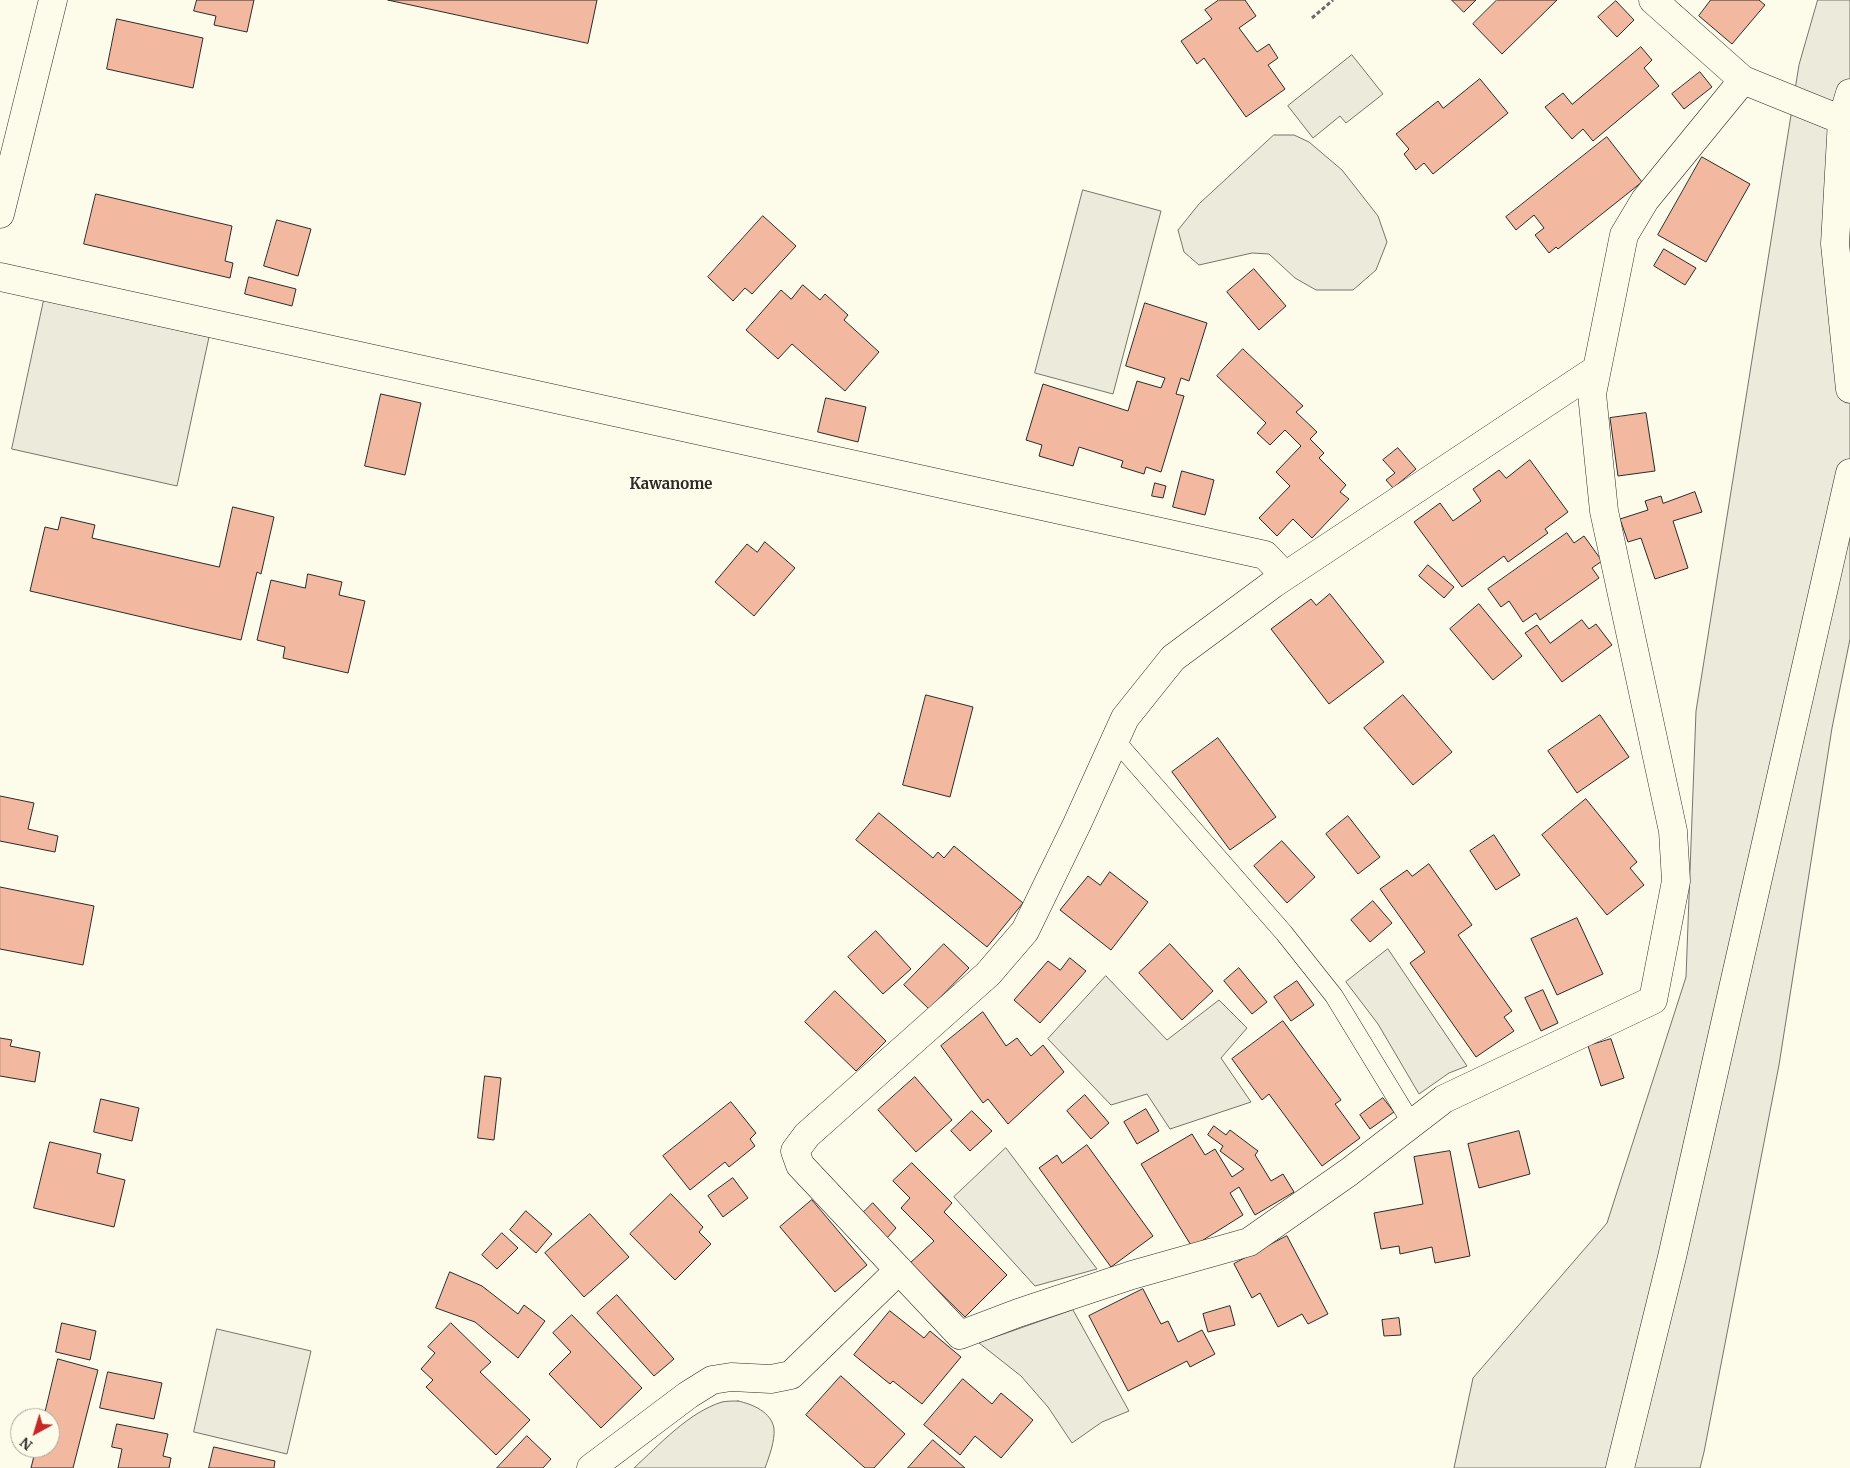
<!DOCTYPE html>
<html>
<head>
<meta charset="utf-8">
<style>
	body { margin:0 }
	#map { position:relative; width:1850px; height:1468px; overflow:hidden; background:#fdfbea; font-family:Merriweather,serif }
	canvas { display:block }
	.north { position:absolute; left:10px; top:1408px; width:50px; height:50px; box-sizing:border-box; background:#fdfbea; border:1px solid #a9a89e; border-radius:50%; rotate:219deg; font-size:14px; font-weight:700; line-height:20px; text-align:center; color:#2b2b2b }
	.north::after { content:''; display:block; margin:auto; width:18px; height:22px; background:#c62828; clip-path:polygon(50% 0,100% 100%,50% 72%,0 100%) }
</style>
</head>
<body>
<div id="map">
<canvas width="1850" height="1468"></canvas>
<div class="north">N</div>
</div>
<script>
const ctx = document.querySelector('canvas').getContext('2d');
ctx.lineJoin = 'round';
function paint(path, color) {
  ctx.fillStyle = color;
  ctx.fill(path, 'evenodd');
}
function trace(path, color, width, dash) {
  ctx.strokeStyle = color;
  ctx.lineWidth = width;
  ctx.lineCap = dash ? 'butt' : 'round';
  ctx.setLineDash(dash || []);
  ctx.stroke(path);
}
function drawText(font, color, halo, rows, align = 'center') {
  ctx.font = font + ' Merriweather,serif';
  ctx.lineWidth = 4;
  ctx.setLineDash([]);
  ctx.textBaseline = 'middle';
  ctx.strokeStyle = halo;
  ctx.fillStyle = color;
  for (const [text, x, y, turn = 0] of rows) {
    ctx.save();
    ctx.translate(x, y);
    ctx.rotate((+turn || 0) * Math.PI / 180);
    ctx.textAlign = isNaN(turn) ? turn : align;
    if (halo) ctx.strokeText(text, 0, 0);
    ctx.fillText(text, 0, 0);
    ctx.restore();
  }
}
const green = new Path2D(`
	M1818,0H1850V639L1832,728L1779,1065L1704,1452L1700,1468H1454L1473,1378L1607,1223L1686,977L1696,711L1799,65Z
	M1352,55L1383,94L1346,123L1340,116L1313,138L1288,106Z
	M1274,135H1294L1309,142L1342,170L1378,216L1387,242L1376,270L1353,290H1316L1295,278L1269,254L1252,253L1199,265L1184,252L1178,230L1199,204Z
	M1083,190L1161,211L1113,394L1035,373Z
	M44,300L209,337L177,486L12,449Z
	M1388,949L1467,1066L1449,1073L1419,1094L1378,1024L1346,982Z
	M1106,976L1167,1040L1219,1000L1247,1028L1221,1058L1251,1102L1170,1129L1147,1094L1111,1105L1048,1039Z
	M1006,1148L1097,1269L1035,1286L954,1197Z
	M1073,1310L1129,1411L1102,1422L1072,1443L1048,1407L1021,1376L979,1343Z
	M217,1329L311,1351L287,1454L194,1432Z
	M738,1401C752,1404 772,1412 774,1429C775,1441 769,1457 765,1468H634C659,1445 689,1412 722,1402C727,1401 733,1401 738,1401Z`);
paint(green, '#ecebdb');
trace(green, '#74746e', 1);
const building = new Path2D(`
	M197,0H254L247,32L214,25L216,16L194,11Z
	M388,0H597L588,43Z
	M1219,0H1245L1256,16L1239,28L1257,52L1269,44L1278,58L1268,65L1285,89L1246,117L1204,58L1197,64L1181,41L1212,19L1205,10Z
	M1452,0H1476L1464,12Z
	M1497,0H1557L1502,54L1473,24Z
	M1711,0H1759L1765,5L1732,44L1699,16Z
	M1616,1L1634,20L1617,37L1598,17Z
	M117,19L203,38L193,88L107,69Z
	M1641,47L1652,60L1644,68L1659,86L1593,141L1583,129L1572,139L1545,107L1563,93L1572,104Z
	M1700,72L1712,87L1684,109L1672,94Z
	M1480,79L1508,113L1433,174L1424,163L1416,170L1404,154L1409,149L1396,134L1438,101L1443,108Z
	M1607,137L1642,182L1558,249L1556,247L1549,253L1535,235L1544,228L1534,215L1516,230L1506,217Z
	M1702,157L1750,184L1706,262L1658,235Z
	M96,194L232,226L225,261L233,263L230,278L84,244Z
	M763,216L796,246L752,294L745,288L733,301L708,277Z
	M277,220L311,229L298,276L264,266Z
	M1664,249L1696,268L1685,285L1654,266Z
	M1254,269L1286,306L1259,330L1227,292Z
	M249,277L296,289L292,306L245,294Z
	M803,285L820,300L825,294L848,315L844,320L879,352L845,391L792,344L778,359L746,330L781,290L791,299Z
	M1145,303L1207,323L1189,381L1181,378L1176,394L1184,396L1161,472L1146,467L1144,474L1121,467L1123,461L1079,447L1073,466L1039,456L1042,445L1026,440L1043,384L1128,411L1137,381L1161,388L1165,378L1126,366Z
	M1243,349L1303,406L1296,412L1317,432L1310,439L1324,453L1319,458L1346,485L1340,492L1349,499L1312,538L1293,519L1277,536L1259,518L1290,486L1276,472L1301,446L1285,430L1270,445L1257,433L1266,423L1217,376Z
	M381,394L421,403L405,475L365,466Z
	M826,398L866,407L858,442L818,432Z
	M1646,413L1655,471L1618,476L1610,418Z
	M1398,448L1416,469L1393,488L1386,480L1395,473L1383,460Z
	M1530,460L1568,512L1545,529L1548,533L1508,562L1504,556L1462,587L1414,522L1440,503L1453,521L1481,501L1473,489L1499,470L1506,478Z
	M1182,471L1214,480L1205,515L1173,507Z
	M1155,483L1166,486L1163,498L1152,496Z
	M1695,492L1702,512L1673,521L1688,568L1655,579L1641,538L1628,542L1620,519L1648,510L1645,501L1661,496L1663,503Z
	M233,507L274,517L261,574L257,572L241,640L30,591L45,527L58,530L61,517L95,525L92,538L219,567Z
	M1567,533L1574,543L1584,536L1602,561L1592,568L1599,578L1540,620L1536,613L1523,622L1509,601L1501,607L1488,589Z
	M765,542L795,568L754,616L715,582L747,544L757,552Z
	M1428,565L1454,587L1444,598L1419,576Z
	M308,574L342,582L339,595L365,601L348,673L283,658L285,647L257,640L271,580L305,588Z
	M1330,594L1384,662L1329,704L1271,629L1311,599L1316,605Z
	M1479,604L1522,656L1493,680L1450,629Z
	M1582,620L1589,629L1596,624L1612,645L1562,682L1525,633L1537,625L1550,643Z
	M926,695L973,707L950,797L903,785Z
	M1403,695L1452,752L1413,785L1364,728Z
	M1600,715L1629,757L1577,793L1548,751Z
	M1218,738L1276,817L1230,850L1172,772Z
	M0,796L34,803L28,829L58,836L55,852L0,841Z
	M1586,799L1637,862L1630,868L1644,885L1607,915L1542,835Z
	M879,813L933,858L938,852L944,858L954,846L1023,903L987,947L856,840Z
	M1348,816L1380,857L1358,874L1326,834Z
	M1494,835L1520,875L1496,890L1470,851Z
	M1282,841L1315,877L1287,903L1254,866Z
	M1429,864L1472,925L1458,935L1512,1011L1504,1017L1514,1031L1476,1057L1410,963L1425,952L1380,889L1407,870L1412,876Z
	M1110,872L1148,902L1111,950L1060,910L1088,876L1100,885Z
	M0,887L94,906L83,965L0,949Z
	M1373,901L1392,923L1370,942L1351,920Z
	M1577,918L1603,974L1557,995L1531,939Z
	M876,931L911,969L883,994L848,957Z
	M944,944L969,968L929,1009L904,985Z
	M1170,944L1213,991L1182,1020L1139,973Z
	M1070,958L1086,971L1040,1023L1014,1000L1048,961L1060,970Z
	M1239,968L1267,1002L1252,1014L1224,981Z
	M1297,981L1314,1005L1291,1021L1274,997Z
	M1543,990L1558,1023L1541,1031L1525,998Z
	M835,991L886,1041L856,1071L805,1022Z
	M983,1012L1006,1046L1017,1038L1031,1056L1043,1045L1064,1072L1008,1124L988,1099L983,1103L941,1046Z
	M1283,1021L1341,1100L1335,1104L1360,1138L1322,1166L1269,1094L1262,1100L1232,1059Z
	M0,1038L12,1040L10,1046L40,1052L35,1082L0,1076Z
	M1611,1039L1624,1078L1601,1086L1588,1046Z
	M485,1076L501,1078L494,1140L478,1138Z
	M915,1077L952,1120L916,1152L878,1110Z
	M1085,1095L1109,1123L1091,1139L1067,1111Z
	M1383,1098L1394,1112L1370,1129L1360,1115Z
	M101,1099L139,1108L132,1141L94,1132Z
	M731,1102L756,1133L750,1139L755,1146L729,1167L725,1162L690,1190L663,1156Z
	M1146,1109L1159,1131L1137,1144L1124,1122Z
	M972,1111L992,1131L970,1151L951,1131Z
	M1214,1126L1226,1135L1230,1130L1258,1151L1255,1155L1271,1181L1283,1174L1294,1192L1255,1215L1239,1187L1230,1193L1243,1215L1192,1247L1141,1164L1192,1134L1205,1155L1215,1149L1232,1177L1244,1169L1220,1151L1223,1146L1208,1135Z
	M1519,1131L1530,1174L1479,1188L1468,1144Z
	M50,1142L101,1154L97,1173L125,1180L114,1227L34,1208Z
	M1087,1145L1153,1236L1111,1267L1039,1168L1057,1155L1062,1163Z
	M1450,1151L1470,1256L1435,1263L1432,1247L1400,1254L1399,1246L1381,1249L1374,1213L1423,1204L1414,1157Z
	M912,1163L952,1203L944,1212L1007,1275L965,1317L910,1263L934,1241L901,1208L910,1198L893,1181Z
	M733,1178L748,1198L723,1217L708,1196Z
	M671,1194L703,1227L699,1232L711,1244L675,1280L630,1234Z
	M812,1200L867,1265L835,1292L780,1227Z
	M873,1203L896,1228L886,1239L862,1214Z
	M526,1211L552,1234L536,1253L510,1230Z
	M590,1214L629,1257L584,1297L545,1253Z
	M502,1233L518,1248L497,1269L482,1255Z
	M1287,1236L1328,1314L1308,1324L1302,1314L1278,1327L1260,1293L1252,1298L1234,1264Z
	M450,1272L482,1286L518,1314L524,1305L545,1321L518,1358L475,1322L436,1308Z
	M1143,1289L1161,1324L1168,1321L1178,1342L1202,1330L1215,1354L1190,1367L1187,1361L1128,1391L1089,1316Z
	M617,1295L674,1359L654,1376L597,1313Z
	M1230,1306L1235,1325L1208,1332L1203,1314Z
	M890,1311L924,1338L930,1331L961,1357L922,1404L893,1381L890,1384L854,1355Z
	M572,1315L642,1388L601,1428L549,1374L571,1352L553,1333Z
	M1399,1318L1401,1335L1384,1336L1382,1320Z
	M62,1323L96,1331L90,1360L56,1352Z
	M451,1323L491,1362L480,1372L530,1420L496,1455L426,1387L433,1380L421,1369L435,1353L428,1347Z
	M58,1359L98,1370L73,1468H31L36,1448H50V1418H44Z
	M108,1372L162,1383L154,1419L100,1408Z
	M841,1376L905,1434L874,1468H865L806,1415Z
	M963,1379L992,1404L1001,1393L1033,1420L1001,1458L975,1436L960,1455L924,1425Z
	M117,1424L168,1434L163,1456L171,1458L169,1468H118L122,1449L112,1447Z
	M527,1436L551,1459L543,1468H497Z
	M933,1440L965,1468H908Z
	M214,1447L275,1461L274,1468H209Z`);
paint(building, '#f2b8a0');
trace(building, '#2b2b2b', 1);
const lane = new Path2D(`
	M1115,740L1284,933L1334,996L1412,1124`);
const street = new Path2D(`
	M1653,0L1743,80L1842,120L1835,244L1850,389
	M1842,120L1850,93
	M0,277L1265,555L1285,576
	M1597,369L1273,584L1173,658L1125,718L1077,824L1025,931L988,974L807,1135L795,1151L800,1165L960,1335L1018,1313L1132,1275L1249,1242L1349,1172L1444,1099L1653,1000L1676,881L1673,831L1604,511L1592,394L1624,235L1645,200L1743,80
	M591,1468L688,1395L712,1380L731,1377L771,1379L791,1375L899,1270
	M1620,1468L1672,1257L1850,473`);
const primary = new Path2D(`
	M0,214L53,0`);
trace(lane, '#2b2b2b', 19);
trace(street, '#2b2b2b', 29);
trace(primary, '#2b2b2b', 29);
trace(new Path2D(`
	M1312,18L1333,0`), '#6a6964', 3, [4, 2.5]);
trace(lane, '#fdfbea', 18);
trace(street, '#fdfbea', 28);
trace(primary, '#fdfbea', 28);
drawText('bold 15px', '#2b2b2b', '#fdfbea', [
	["Kawanome",671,485]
]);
</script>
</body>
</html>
